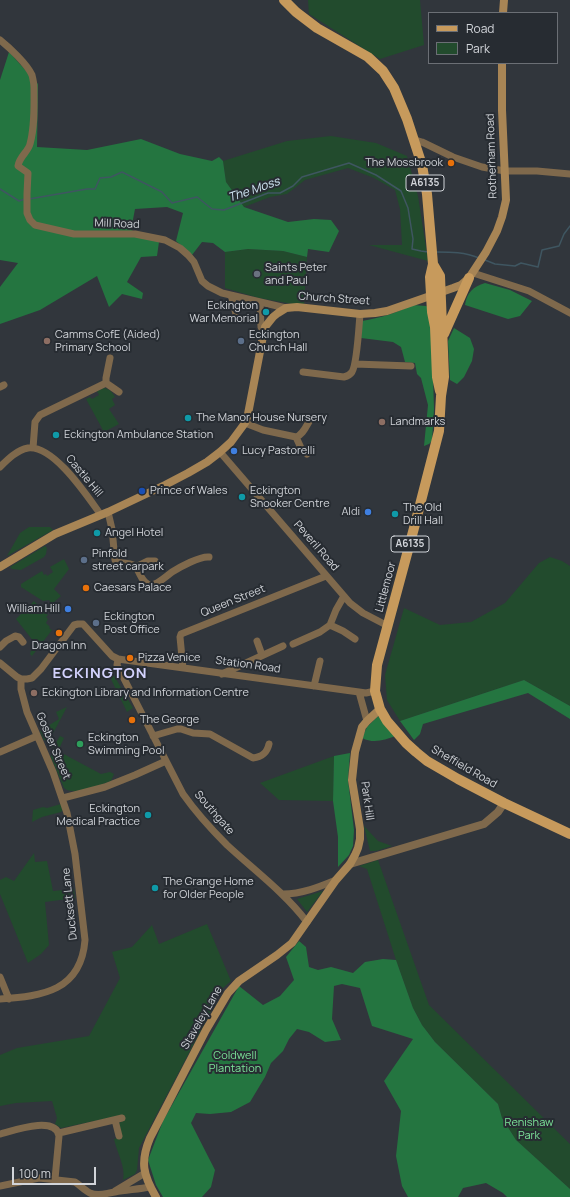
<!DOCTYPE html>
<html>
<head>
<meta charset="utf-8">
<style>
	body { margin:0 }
	#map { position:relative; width:570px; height:1197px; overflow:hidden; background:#31363c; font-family:Manrope,sans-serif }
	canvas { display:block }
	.legend { position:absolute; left:428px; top:12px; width:130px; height:52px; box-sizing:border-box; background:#272c32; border:1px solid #6b6f75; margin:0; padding:5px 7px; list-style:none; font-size:12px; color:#d1d4d9 }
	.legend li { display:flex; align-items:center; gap:8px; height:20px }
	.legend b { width:20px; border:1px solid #6b6f75 }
	.scale { position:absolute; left:12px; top:1167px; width:84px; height:18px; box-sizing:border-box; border:2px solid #d1d4d9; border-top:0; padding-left:5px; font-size:12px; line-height:14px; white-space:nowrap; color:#d1d4d9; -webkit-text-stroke:3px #272c32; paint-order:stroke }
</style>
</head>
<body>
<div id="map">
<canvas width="570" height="1197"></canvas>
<ul class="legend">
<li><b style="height:5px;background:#c79a5c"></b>Road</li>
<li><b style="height:11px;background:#224b2d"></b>Park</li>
</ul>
<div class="scale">100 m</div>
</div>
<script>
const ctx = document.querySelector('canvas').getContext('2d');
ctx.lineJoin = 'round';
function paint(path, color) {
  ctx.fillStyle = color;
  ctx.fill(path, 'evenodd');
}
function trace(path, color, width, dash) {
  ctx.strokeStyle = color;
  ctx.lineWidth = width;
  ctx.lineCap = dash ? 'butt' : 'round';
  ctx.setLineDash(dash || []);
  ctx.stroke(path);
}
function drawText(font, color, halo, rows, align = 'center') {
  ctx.font = font + ' Manrope,sans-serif';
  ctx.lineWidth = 4;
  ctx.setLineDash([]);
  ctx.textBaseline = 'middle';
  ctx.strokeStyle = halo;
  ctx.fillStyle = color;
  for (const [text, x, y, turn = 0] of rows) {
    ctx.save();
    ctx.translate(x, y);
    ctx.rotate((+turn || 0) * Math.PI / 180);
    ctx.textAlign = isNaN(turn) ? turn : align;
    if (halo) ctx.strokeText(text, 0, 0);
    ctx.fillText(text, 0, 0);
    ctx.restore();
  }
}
paint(new Path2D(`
	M308,0H420L424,45L380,59L309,14Z
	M331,136L376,143L407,156L418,196L428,261L369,245H402L400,209L395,190L374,178L348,168L305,180L287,194L270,197L244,207L226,182L223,161L287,141Z
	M248,249L283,251L307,257L304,306L259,298L225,288V252Z
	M104,388C110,389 112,392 115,397L112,399L115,405L109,409L119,424L104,432L86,399L90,397L92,399L99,395L97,391Z
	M29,527H50L53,530L7,556L20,533Z
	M45,546L47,548L46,554L44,557L21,570L12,569L10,567Z
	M550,557L562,561L570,566V706L524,680L400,721L387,700L385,675L404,608L440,625L471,622L505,603L539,563Z
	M64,559L69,569L54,589L61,596L54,602L59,610L55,609L49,600L43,601L21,587V584L42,571L44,575L46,574L47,576L53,572L50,567Z
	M34,601L48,615L46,617L48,619L46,623L50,627L49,628L52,630L32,656L30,654L34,642L16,619Z
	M109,667L133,708L127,712L106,669Z
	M67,707L50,739L48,741L44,740L40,731L59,719L56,712Z
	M60,736L64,738L58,751L101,774L110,772L114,774L111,781C100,785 74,797 64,788L51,757V751Z
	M334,756L333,801L279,800L260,783Z
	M61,804L63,810L61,812L42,817L32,822L33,810L43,807L47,808Z
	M364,826L378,841L392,846L376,851H370Z
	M34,853L35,862L47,861L53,891L74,889L75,898L45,902L49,945L41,954L28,963L0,894V880L6,877L14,881Z
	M378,860L429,1005L570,1144V1189L516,1140L502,1118L498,1104L435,1042L422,1025L413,1008L396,960L367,869L359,866Z
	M323,891L307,912L297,899Z
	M207,924L231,981L223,988L139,1148L137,1170L135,1174L123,1180C126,1167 117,1153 114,1139L122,1137L119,1123L125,1120L123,1115L61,1128L55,1124L57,1118L52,1101L16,1103L0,1106V1055L17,1048L89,1036L120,978L112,952L132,947L152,925L159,944Z`), '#224b2d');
paint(new Path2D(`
	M9,52L38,84L37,147L87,150L141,139L180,154L212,161L219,157L223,161L226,182L244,207L288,222L314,219L331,220L339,231L329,252L308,249L307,257L283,251L248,249L225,252L213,243L202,242L192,255L176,241L183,213L167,207L135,209L131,230L159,242L157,256L141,257L127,282L143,293L142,299L122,294L109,307L97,276L40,310L0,324V287L18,263L0,260V80Z
	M485,283L510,290L532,301L520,316L508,319L465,305C467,292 473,287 485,283Z
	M413,305L426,306L431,309L434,409L432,441L429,444L424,446L428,405L421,378L417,374L415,363L405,362L401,347L393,342L361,338L362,321C380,318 396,313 413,305Z
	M454,328L470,338L474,349L472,361L464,377L457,384L450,380L448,341Z
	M524,680L570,706V719L528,693L423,724L420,734L414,740L400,721Z
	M378,716L396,736C384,740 374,744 362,738L367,727Z
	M350,753L348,780L354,830L353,846L349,855L338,867V837L333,801L334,756Z
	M299,941L306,947L309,967L318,970L331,967L353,973L365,962L383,959L396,960L413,1008L422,1025L435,1042L498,1104L502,1118L516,1140L570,1189V1197H507L503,1193L486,1183L463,1188L458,1197H408L402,1186L396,1156L401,1111L384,1081L413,1039L372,1026L360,988L342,984L334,986L332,1019L341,1040L325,1042L309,1032L297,1029L289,1039L283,1051L271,1063L265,1077L250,1102L231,1112L210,1114L196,1113L191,1123L215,1170L211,1187L202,1197H163L156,1185L148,1160L163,1121L239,986L263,1005L280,996L294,980L286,957Z`), '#247540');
trace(new Path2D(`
	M0,189L19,201L25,199
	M29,199L87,189H95L100,178L111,177L122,172L162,192L172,203L197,197L212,209L224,210L268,193H280L293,186L302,177L349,163L376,175L401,191L408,208L413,239L412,249L421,251L428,252
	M436,252C451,252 465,252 479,258
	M485,260L495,264L515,266L521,263L538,267L542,250L559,246L564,234L570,226`), '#3f5661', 1.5);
trace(new Path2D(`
	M0,40C10,48 27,64 32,75C33,79 34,84 34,88C34,106 35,126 30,144C28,152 19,157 18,166L28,173L27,194V213L30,220L35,225L74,234H135L165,240L180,248L188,255L194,262L202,281L208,286L222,293L286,308
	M415,140L422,142L453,157L482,167L505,171H537L570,174
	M473,273L529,291L570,313
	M231,295L236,314
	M260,302L261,327L264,333
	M110,358L106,378V383L119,392
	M355,364L411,366
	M303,372L344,377C348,376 350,375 352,372C357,364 359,326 360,314
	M0,387L4,385
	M245,423L263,430L296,437C303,435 306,426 310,420
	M296,437L301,448L307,454
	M33,448L35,422L40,415L106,383
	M220,452L350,603L363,613L388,626
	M0,467C8,459 17,450 28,448C54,445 87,496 101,515
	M108,512L112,529L115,560C120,565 127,562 133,565C140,569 140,581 148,584C151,585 154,585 157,583C162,580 167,576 172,572C180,567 200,556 209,557
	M136,567L148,561H155
	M330,625L343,631L355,639
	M257,641L262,655
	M293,644L320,632L330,625L336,610L344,596
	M0,647L6,641L15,636L19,637L23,642
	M118,659L117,665L183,794C195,811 212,830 227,845C254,870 284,892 307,922
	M0,663L17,677L21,679H27L32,678L41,669L74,625L78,624H83L112,656L118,659L359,692L366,693L375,691
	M183,668L180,637L181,634L326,576
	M222,674L283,646
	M314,686L320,661
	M359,692L367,721
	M153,736L177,729H181L193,733L210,734L253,758C262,757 267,753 269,744
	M0,752L37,736
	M63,798L105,787L135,775L166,761
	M283,894C302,894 319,887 336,880
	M0,977L9,999
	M0,999C43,996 81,991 85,940L75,854L67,813L53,772L27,712L21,689V679
	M115,1120L119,1136
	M59,1133L122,1118
	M0,1134C12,1131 56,1115 59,1136L55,1179
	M0,1186L39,1178L75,1182C80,1185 84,1190 90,1193C99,1197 106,1193 115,1192C127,1190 139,1189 150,1187
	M115,1191L145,1173`), '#7f694c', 7);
trace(new Path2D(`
	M350,864L484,824L498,812L504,803`), '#7f694c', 8);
trace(new Path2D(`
	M503,13L504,0
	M0,567L55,534L108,512L165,485L188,473L207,462L220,452L231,442L245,423L248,414L263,336L265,327L273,317L278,313L286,308L297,307L360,314L375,313L387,311L453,288L461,285L469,278L486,252L497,231L502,217L506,200L502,110V63
	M156,1197C143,1175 140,1162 150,1138L206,1030L228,993L239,981L277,955L292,943L336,880L350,864L355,855L358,848L360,839V829L352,780L355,752L362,727L367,721L380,709`), '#a88555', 8);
trace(new Path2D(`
	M284,0L296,12L317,28L368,57L383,71L394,88L407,119L422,165L427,194L433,264L430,277L432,312L435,327L437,377L440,391
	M433,264L440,276L444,377L441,396L439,431L414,528L377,665L375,691L380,709L387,721L406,743L416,752L427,761L458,779L504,803L570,834
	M444,334L469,278`), '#c79a5c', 10);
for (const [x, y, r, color] of [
	[451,163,4,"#e8710a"],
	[257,274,4,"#6b7280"],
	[266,312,4,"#0f9aa8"],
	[47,341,4,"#8d6e63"],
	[241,341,4,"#5c6f8a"],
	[188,418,4,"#0f9aa8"],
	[382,422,4,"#8d6e63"],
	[56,435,4,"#0f9aa8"],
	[234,451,4,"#3f7fe0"],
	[142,491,4,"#1a4fb4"],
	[242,497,4,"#0f9aa8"],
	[368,512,4,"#3f7fe0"],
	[395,514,4,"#0f9aa8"],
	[97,533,4,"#0f9aa8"],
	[84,560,4,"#5c6f8a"],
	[86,588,4,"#e8710a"],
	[68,609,4,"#3f7fe0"],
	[96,623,4,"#5c6f8a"],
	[59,633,4,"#e8710a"],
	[130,658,4,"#e8710a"],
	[34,693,4,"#8d6e63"],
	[132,720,4,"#e8710a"],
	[80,744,4,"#2e9e5b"],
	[148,815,4,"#0f9aa8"],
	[155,888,4,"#0f9aa8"]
]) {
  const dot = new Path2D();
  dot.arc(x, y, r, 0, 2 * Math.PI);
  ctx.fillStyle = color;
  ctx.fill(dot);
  trace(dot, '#272c32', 1.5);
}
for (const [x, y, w] of [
	[425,183,38],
	[410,544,38]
]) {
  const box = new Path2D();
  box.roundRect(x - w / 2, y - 8, w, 16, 3);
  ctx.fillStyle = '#272c32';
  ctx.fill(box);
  trace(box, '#d1d4d9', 1);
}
drawText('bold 10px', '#d1d4d9', null, [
	["A6135",425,183],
	["A6135",410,544]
]);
drawText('11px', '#d1d4d9', '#272c32', [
	["Rotherham Road",492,156,-92],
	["Mill Road",117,224,2],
	["Church Street",334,299,4],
	["Castle Hill",84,476,50],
	["Peveril Road",316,546,49],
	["Littlemoor",386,587,-75],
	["Queen Street",233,601,-22],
	["Station Road",248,665,8],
	["Gosber Street",53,746,67],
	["Sheffield Road",464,767,30],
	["Park Hill",367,801,82],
	["Southgate",214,813,49],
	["Ducksett Lane",70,904,-96],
	["Staveley Lane",202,1018,-60]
]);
drawText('11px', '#d1d4d9', '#272c32', [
	["The Mossbrook",443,163,"right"],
	["Saints Peter",265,268],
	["and Paul",265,281],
	["Eckington",258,306,"right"],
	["War Memorial",258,319,"right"],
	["Camms CofE (Aided)",55,335],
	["Primary School",55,348],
	["Eckington",249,335],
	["Church Hall",249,348],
	["The Manor House Nursery",196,418],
	["Landmarks",390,422],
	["Eckington Ambulance Station",64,435],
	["Lucy Pastorelli",242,451],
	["Prince of Wales",150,491],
	["Eckington",250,491],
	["Snooker Centre",250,504],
	["The Old",403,508],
	["Drill Hall",403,521],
	["Aldi",360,512,"right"],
	["Angel Hotel",105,533],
	["Pinfold",92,554],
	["street carpark",92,567],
	["Caesars Palace",94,588],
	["William Hill",60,609,"right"],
	["Eckington",104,617],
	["Post Office",104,630],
	["Dragon Inn",59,646,"center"],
	["Pizza Venice",138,658],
	["Eckington Library and Information Centre",42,693],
	["The George",140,720],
	["Eckington",88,738],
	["Swimming Pool",88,751],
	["Eckington",140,809,"right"],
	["Medical Practice",140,822,"right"],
	["The Grange Home",163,882],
	["for Older People",163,895]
], 'left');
drawText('11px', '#7ce499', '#272c32', [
	["Coldwell",235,1056],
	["Plantation",235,1069],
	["Renishaw",529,1123],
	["Park",529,1136]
]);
drawText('italic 12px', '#d1e7f4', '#272c32', [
	["The Moss",254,190,-19]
]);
ctx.letterSpacing = '1px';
drawText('bold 15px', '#d3d2fd', '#272c32', [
	["ECKINGTON",100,674]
]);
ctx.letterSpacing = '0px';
</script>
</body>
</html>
